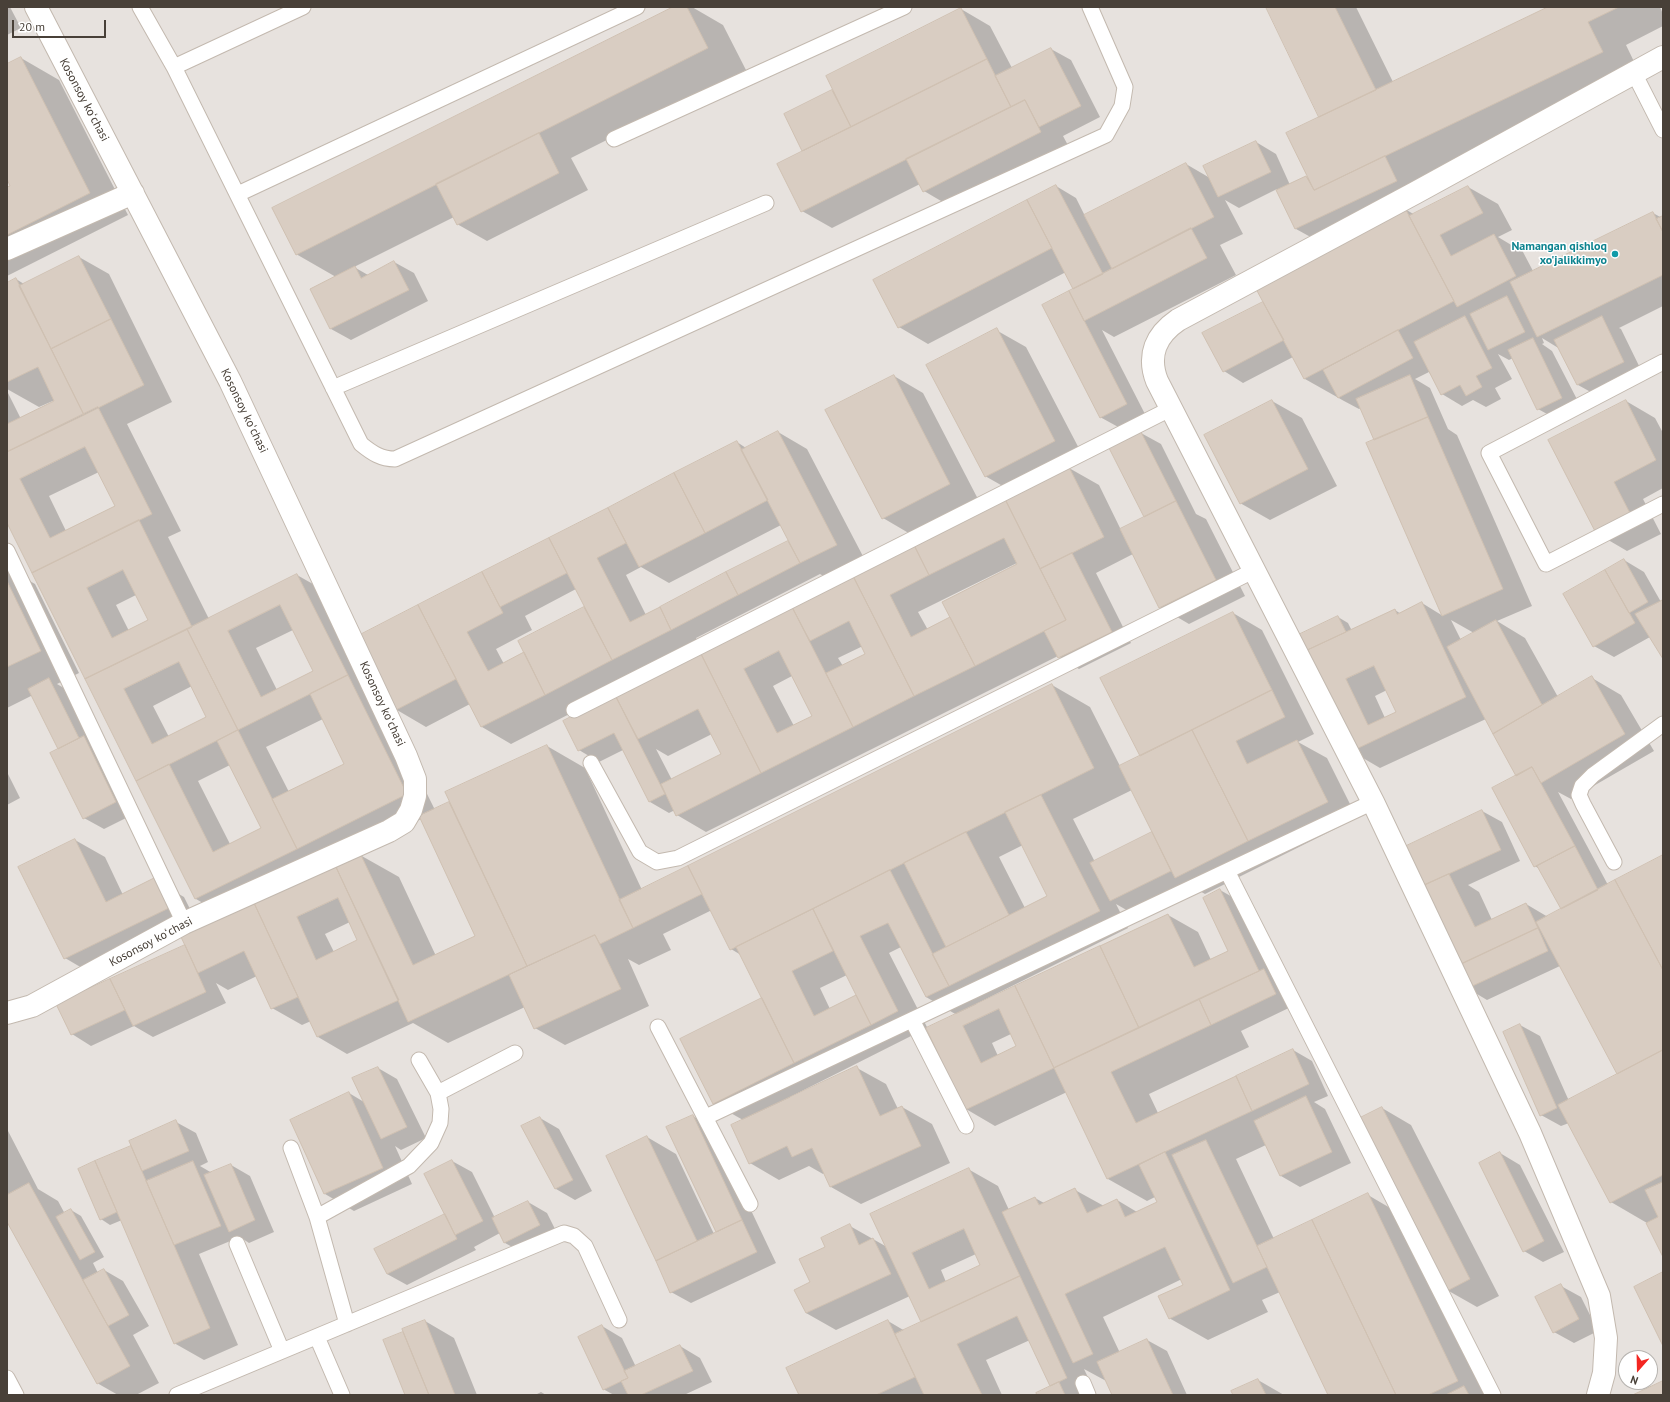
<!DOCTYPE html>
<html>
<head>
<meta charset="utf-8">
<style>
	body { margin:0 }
	#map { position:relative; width:1670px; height:1402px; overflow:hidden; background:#f4f0e9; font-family:"PT Sans",sans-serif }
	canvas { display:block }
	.frame { position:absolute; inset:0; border:8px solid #484038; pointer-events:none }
	.north { position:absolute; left:1618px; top:1350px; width:40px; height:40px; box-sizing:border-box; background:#fff; border:1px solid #b6b3af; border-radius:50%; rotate:200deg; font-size:11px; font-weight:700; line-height:16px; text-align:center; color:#484038 }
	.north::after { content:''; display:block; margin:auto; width:14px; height:18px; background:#f32621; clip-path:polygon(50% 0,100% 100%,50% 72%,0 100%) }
	.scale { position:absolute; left:12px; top:20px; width:94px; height:18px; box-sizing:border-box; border:2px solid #484038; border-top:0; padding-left:5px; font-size:12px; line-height:14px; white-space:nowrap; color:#484038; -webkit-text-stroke:3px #fff; paint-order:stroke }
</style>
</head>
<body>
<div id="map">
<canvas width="1670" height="1402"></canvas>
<div class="frame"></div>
<div class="north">N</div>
<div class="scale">20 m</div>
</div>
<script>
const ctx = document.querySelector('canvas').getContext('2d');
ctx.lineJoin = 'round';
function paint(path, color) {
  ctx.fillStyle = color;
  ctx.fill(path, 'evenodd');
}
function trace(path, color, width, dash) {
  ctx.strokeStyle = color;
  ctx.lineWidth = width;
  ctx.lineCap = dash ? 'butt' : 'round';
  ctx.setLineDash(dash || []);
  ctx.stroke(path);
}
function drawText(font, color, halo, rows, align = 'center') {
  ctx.font = font + ' "PT Sans",sans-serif';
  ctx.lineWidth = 3;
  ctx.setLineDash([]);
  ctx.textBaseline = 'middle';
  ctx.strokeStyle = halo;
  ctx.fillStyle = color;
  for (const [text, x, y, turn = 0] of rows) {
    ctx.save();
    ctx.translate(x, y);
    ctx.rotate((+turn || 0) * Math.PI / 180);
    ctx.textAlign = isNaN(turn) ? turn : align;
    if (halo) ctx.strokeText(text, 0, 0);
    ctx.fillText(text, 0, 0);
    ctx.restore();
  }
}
paint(new Path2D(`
	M7,7H1663V1395H7ZM1626,1358H1650V1382H1626Z`), '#e7e2de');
paint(new Path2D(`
	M7,7H10L21,28L7,35Z
	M675,7H692L723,25L746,70L571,158L588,190L487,241L457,224L454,217L354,267L368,275L394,262L414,273L428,301L351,340L331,329L311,290L336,277L296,254Z
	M1267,7H1356L1393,82L1550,7H1660L1663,14V26L1626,45L1640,74L1316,240L1296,229L1277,189L1239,208L1225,200L1243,234L1220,245L1236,275L1114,337L1102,330L1146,416L1120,428L1100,417L1074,289L1066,272L928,344L899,327L1056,186L1076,198L1085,216L1186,164L1210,178L1256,142L1276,154L1290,185L1306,177L1309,178L1320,117Z
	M961,9L990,26L1012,68L1051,49L1071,60L1100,117L1063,136L1070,149L953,208L924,191L920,184L832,228L802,211L804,151L803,150L832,91L835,92Z
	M21,58L59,80L128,215L7,276V189L12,186L7,177V65Z
	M1468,187L1498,204L1512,230L1498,237L1523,252L1533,271L1653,213L1662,218L1663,217V306L1619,328L1621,329L1643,374L1598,396L1578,385L1560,349L1542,338L1544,343L1542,344L1552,351L1582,409L1558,420L1538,409L1513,358L1509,360L1498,354L1512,379L1495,388L1501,399L1486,407L1473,400L1462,406L1442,394L1429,372L1415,379L1430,388L1448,429L1457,435L1532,606L1497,621L1525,638L1558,697L1592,678L1621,695L1654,751L1571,799L1558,792L1608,885L1663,856V1254L1647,1223L1611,1202L1569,1123L1561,1126L1541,1115L1520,1025L1540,1036L1569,1101L1619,1075L1560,966L1487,1000L1467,988L1401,849L1482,811L1502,822L1520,861L1468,885L1479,892L1492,920L1526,904L1548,917L1563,909L1541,870L1535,866L1516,775L1486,719L1380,768L1351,751L1338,617L1348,623L1352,631L1395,610L1401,614L1422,603L1443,616L1376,440L1361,408L1359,409L1344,401L1305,379L1293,357L1243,383L1224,371L1264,302L1405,209L1415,215ZM1451,620L1474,633L1461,640ZM1387,690L1397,712L1385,718L1375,696Z
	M79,257L109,274L172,402L127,424L181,531L168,537L209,619L297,575L327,592L435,810L451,802L547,746L585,768L642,890L1052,685L1090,707L1120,766L1141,756L1233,613L1262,630L1314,734L1298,742L1327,758L1357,818L1205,894L1187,884L1130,912L1116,904L1128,928L976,1004L977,1005L1168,915L1198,932L1211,960L1229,951L1220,890L1250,907L1295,1005L1241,1031L1249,1047L1149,1094L1158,1113L1293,1050L1312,1061L1328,1096L1314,1102L1325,1109L1351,1163L1300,1187L1281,1176L1266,1145L1236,1159L1274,1239L1368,1195L1397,1212L1485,1395H1329L1280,1292L1262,1300L1268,1312L1208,1340L1169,1318L1184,1285L1182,1279L1103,1317L1120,1353L1147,1340L1167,1351L1187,1395H1114L1108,1382L1084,1369L1096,1394L1038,1395L1051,1386L1030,1340L986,1360L1002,1395H800L888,1321L905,1331L923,1322L910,1296L836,1330L806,1313L812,1283L827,1248L850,1226L887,1247L968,1169L998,1186L1009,1210L1035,1198L1044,1203L1075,1190L1104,1206L1117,1200L1137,1212L1158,1203L1155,1197L1147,1201L1108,1179L1067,1092L995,1126L966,1109L927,1028L790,1097V1098L857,1068L886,1084L898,1109L902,1107L932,1124L950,1163L861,1204L831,1187L825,1173L823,1174L809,1166L779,1180L750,1163L743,1120L713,1103L763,999L741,955L731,949L712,910L663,934L671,950L639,965L628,959L649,1006L565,1045L535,1028L525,1007L448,1043L413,1023L347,1054L318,1037L311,1021L302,1025L272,1008L257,976L228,990L216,983L226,1003L153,1037L134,1026L91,1046L72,1034L58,1005L186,945L227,917L196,899L7,521V391L21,419L56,402L55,400L39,407L7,389V284L16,279L24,284ZM99,472L116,506L66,531L49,496ZM136,595L149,620L129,631L116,605ZM293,630L314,671L277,690L256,648ZM192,686L208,717L169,737L153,706ZM323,719L346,764L289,792L266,747ZM230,765L262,829L230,844L198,781ZM1132,790L1153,833L1095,862L1073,819ZM421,819L477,937L436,956L399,877L360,855L230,916L229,914ZM1023,845L1049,897L1025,908L999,857ZM350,922L359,941L334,952L325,934ZM901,947L926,997L957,1015L928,1029L889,953ZM847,975L857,995L830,1009L820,988ZM1011,1034L1018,1046L998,1056L992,1043ZM976,1254L982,1265L946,1282L941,1270Z
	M996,330L1026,347L1084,458L1015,493L985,476Z
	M894,376L923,393L979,501L912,535L883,518Z
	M1272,401L1302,418L1337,486L1270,520L1240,503Z
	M1626,401L1655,418L1663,433V488L1643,499L1661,534L1627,551L1598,534Z
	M778,432L807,449L866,562L830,580L820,574L696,638L700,647L511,744L482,727L470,704L426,727L397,710L359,637L737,442L746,448ZM781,525L791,543L788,542L646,615L626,575L641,567L669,583ZM576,589L586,607L519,642L525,653L504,664L496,649L532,630L525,616Z
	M1141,433L1161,444L1196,514L1206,519L1245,596L1189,624L1160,607L1133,554L1096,573L1131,643L1079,669L1058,656L706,832L677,815L675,810L669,813L650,802L623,750L599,762L579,750L617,695L1069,468L1099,485L1121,530L1145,518ZM1017,563L1018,565L952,618L928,630L918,612ZM863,646L867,654L843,666L838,658ZM792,676L813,717L794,726L773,686ZM712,734L723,755L672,780L656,749L668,756Z
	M1624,560L1644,572L1661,602L1663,601V657L1650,637L1614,657L1594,646Z
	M7,568L35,584L79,673L57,684L69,691L136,813L104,829L84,818L60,749L33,695L7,708Z
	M7,772L20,798L7,805Z
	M75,840L105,857L123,895L154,880L184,897L198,925L94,975L65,958Z
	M378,1068L397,1079L426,1138L401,1150L395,1146L412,1184L354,1211L325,1194L349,1093L364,1102Z
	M1382,1108L1411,1125L1499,1296L1477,1307L1447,1290Z
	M693,1116L712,1128L776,1263L691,1303L671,1292L657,1260L647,1137L676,1154L714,1234L717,1233L668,1128Z
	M540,1118L559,1129L592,1191L575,1200L556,1189Z
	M176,1122L196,1133L208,1162L200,1166L212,1173L231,1165L250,1176L274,1232L249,1243L240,1237L199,1254L238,1345L204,1360L174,1343L122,1220L110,1225L101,1219L95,1162L98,1163L97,1162L133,1146Z
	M7,1129L38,1189L58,1201L65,1214L71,1210L81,1216L104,1257L93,1263L98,1273L104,1270L123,1281L149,1326L133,1335L159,1383L136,1395H118L97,1383L9,1224L7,1226Z
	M1500,1153L1520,1165L1564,1252L1543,1262L1524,1251Z
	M452,1161L472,1172L495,1218L528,1202L547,1213L559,1237L525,1254L505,1243L500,1233L474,1247L476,1250L407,1285L387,1274L446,1215Z
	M1561,1286L1581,1297L1598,1331L1574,1343L1554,1332Z
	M425,1321L454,1338L477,1395H407L385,1340L405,1333Z
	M602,1326L622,1338L636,1367L680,1346L700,1358L712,1382L684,1395H614L603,1389Z
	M1258,1380L1284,1395H1234Z
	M541,1392L546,1395H535Z`), '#0003');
const building = new Path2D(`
	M673,7H687L708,48L296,255L272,208Z
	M1266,7H1335L1376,90L1319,117Z
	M1548,7H1619L1588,22L1603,52L1314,190L1286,133Z
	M961,8L987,59L851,127L826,76Z
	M1051,48L1081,106L1039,127L1025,100L1011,107L995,76Z
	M21,57L90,193L7,235V187L10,186L7,179V64Z
	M987,59L1011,107L801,212L777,164Z
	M832,90L851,127L802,151L784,114Z
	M1025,100L1041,132L923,192L906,159Z
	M539,133L559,173L457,225L436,184Z
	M1256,141L1271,172L1218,197L1203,166Z
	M1385,156L1397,181L1295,229L1276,190L1306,176L1314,190Z
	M1186,163L1214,217L1112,269L1084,215Z
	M1056,185L1103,274L1073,289L1027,200Z
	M1468,186L1483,213L1440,235L1451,256L1494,234L1516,276L1457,307L1409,216Z
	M1027,200L1052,248L898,328L873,280Z
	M1405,208L1454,301L1304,379L1255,287Z
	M1653,212L1663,232V275L1537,337L1510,282Z
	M1663,216V232L1656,219Z
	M1191,228L1207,258L1084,321L1069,291Z
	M79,256L111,319L51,349L19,286Z
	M394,261L409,290L330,329L310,289L355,266L361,278Z
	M16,278L84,415L7,452V424L54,401L38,367L7,382V283Z
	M1069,291L1127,404L1100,418L1042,305Z
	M1507,296L1525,332L1488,350L1470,314Z
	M1263,302L1284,340L1223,372L1202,333Z
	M1465,316L1492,368L1476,376L1482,387L1466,396L1460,385L1441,395L1414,342Z
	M1602,316L1624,362L1577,385L1554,340Z
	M111,319L144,385L84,415L51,349Z
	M997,328L1055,441L985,477L926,365Z
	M1398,330L1413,358L1338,398L1323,370Z
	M1533,338L1562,398L1537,410L1508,350Z
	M894,375L950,484L882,519L825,410Z
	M1410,375L1428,417L1374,440L1356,399Z
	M1272,400L1308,469L1240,504L1204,435Z
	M1626,400L1656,460L1614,482L1632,517L1597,535L1548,440Z
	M98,407L152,514L32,573L7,523V452ZM85,447L115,506L50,538L20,479Z
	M1428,417L1503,589L1442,616L1366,443Z
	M778,431L837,545L800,563L741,450Z
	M1141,432L1176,501L1144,517L1109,448Z
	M737,441L768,500L705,533L674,473Z
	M1069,467L1104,537L1040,569L1005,499Z
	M674,473L705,533L639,567L608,508Z
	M1005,499L1066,620L975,666L942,602L1017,564L1004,538L929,575L914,545Z
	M1176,501L1216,580L1159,608L1120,529Z
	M608,508L626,543L597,558L630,622L660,607L671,630L612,660L549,538Z
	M139,520L192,627L85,679L32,573ZM123,570L148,620L112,638L87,588Z
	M549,538L567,573L500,607L482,572Z
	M788,541L800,563L738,595L726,572Z
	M914,545L929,575L890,595L911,637L950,617L975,666L914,696L853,576Z
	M1072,553L1112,632L1058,658L1044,631L1066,620L1040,569Z
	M1624,559L1648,602L1629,613L1605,570Z
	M1605,570L1635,623L1593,647L1563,594Z
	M482,572L503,613L467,632L488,671L524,652L545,695L481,727L418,605Z
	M726,572L738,595L671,630L660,607Z
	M297,574L348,675L238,730L187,629ZM280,605L313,671L261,697L228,631Z
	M853,576L914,696L853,727L826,673L865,654L849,621L810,641L792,607Z
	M7,581L41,651L7,667Z
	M1663,600V659L1635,614Z
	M1422,602L1466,697L1350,752L1303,652L1395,609L1397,614ZM1374,666L1396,712L1368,725L1346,679Z
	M418,605L456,679L396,710L358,636Z
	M584,607L612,660L545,695L518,641Z
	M792,607L853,727L761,773L700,652ZM779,651L812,716L777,733L744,669Z
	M1233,612L1272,690L1140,756L1100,678Z
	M1338,616L1346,632L1303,652L1296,636Z
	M1496,620L1542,705L1493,734L1447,647Z
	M187,629L238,730L136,781L85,679ZM179,662L206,717L152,744L124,689Z
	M700,652L761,773L676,816L661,784L721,754L698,709L638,739L615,695Z
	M348,675L407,794L297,849L272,799L344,764L310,694Z
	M1592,676L1625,734L1541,783L1532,767L1516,776L1493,734Z
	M49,678L79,738L58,749L28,689Z
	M1052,684L1094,768L730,950L688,866Z
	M1272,690L1285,717L1236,741L1247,764L1297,740L1328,802L1248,841L1192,730Z
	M615,695L665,794L649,802L614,733L578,751L563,721Z
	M238,730L297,849L195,899L136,781L169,764L213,852L261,828L217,741Z
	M1192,730L1248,841L1175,878L1119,766Z
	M84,736L116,802L83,819L50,753Z
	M547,745L633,928L600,944L595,935L527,966L445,792Z
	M1532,767L1575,846L1534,867L1492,788Z
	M1041,795L1100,911L949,986L932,954L1047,896L1005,812Z
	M449,802L527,966L408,1022L335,865L360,853L413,965L475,936L419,816Z
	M1482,810L1501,850L1418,888L1400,849Z
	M966,832L1009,915L946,947L904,863Z
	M1152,832L1171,871L1110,901L1090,863Z
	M75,839L106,902L154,878L169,908L64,959L18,867Z
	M1575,846L1598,890L1561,909L1537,866Z
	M1663,855V970L1615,880Z
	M335,865L399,1000L317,1037L254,903ZM338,898L357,940L316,960L297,917Z
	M688,866L702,894L633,928L619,900Z
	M890,870L949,986L926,997L888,923L860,936L898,1011L871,1025L813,909Z
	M1449,874L1475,927L1526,903L1538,928L1455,967L1418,888Z
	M1615,880L1663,970V1050L1617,1074L1536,922Z
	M1220,889L1259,971L1139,1028L1100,946L1168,914L1194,967L1228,951L1203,898Z
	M254,903L298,997L271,1009L244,951L198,973L181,937Z
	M813,909L833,951L792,971L814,1016L856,995L871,1025L794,1063L736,947Z
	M1538,928L1548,951L1466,989L1455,967Z
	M595,935L621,989L534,1029L509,975Z
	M185,945L206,992L133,1026L110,979Z
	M1100,946L1139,1028L1054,1068L1015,986Z
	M1264,969L1276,994L1211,1025L1199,999Z
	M110,979L125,1010L71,1035L56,1004Z
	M1015,986L1054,1068L965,1110L926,1028ZM999,1009L1016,1046L981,1063L963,1026Z
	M762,998L794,1063L713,1104L680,1039Z
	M1199,999L1211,1025L1111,1072L1136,1123L1236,1076L1252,1111L1107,1179L1054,1068Z
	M1520,1024L1557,1108L1540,1116L1503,1032Z
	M1293,1049L1309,1084L1252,1111L1236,1076Z
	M1663,1050V1175L1610,1203L1558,1105Z
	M857,1066L880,1116L902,1106L921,1146L830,1187L812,1148L792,1157L787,1146L749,1164L731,1125Z
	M378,1067L407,1127L381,1139L352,1078Z
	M349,1092L383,1168L324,1194L290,1120Z
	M1306,1096L1332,1152L1280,1176L1254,1121Z
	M1382,1107L1470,1279L1447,1291L1358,1119Z
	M693,1115L742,1220L716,1232L666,1127Z
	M540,1117L573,1180L555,1189L521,1126Z
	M176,1120L189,1151L142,1171L129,1141Z
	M647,1136L697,1241L656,1261L606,1156Z
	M1206,1140L1267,1267L1233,1283L1172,1155Z
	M131,1146L210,1328L174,1344L95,1161Z
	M1165,1152L1230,1290L1169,1319L1158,1296L1183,1285L1165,1247L1065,1294L1093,1354L1073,1363L1002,1212L1035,1197L1039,1205L1075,1188L1087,1213L1117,1199L1125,1217L1157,1202L1139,1165Z
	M1500,1152L1544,1241L1523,1252L1479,1163Z
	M452,1160L483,1221L455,1235L424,1174Z
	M95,1161L117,1212L100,1220L78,1169Z
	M193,1161L221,1226L174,1245L146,1181Z
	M231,1164L255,1220L229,1232L204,1175Z
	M969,1168L1020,1276L921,1322L870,1214ZM964,1229L980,1265L929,1289L912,1253Z
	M1663,1182V1257L1646,1223L1658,1217L1645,1190Z
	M29,1183L130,1366L97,1384L7,1222V1195Z
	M1368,1193L1458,1381L1428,1395H1396L1312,1220Z
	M528,1201L540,1225L504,1243L492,1218Z
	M71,1209L95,1252L80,1260L56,1217Z
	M445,1214L457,1239L387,1274L374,1249Z
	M742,1220L757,1252L670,1293L656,1261Z
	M1312,1220L1396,1395H1328L1257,1246Z
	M850,1224L859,1245L873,1238L891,1274L806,1313L794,1290L810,1282L799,1259L825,1247L821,1238Z
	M104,1269L129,1315L108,1326L83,1280Z
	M1663,1272V1346L1634,1287Z
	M1020,1276L1067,1378L1050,1386L1017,1316L957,1344L982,1395H924L895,1334Z
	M1561,1284L1579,1319L1553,1333L1535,1297Z
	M425,1320L455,1395H429L402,1329Z
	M888,1320L915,1377L876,1395H799L786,1368Z
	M602,1325L628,1378L603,1390L578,1337Z
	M403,1332L429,1395H405L383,1340Z
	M1147,1339L1173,1395H1112L1097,1362Z
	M680,1345L693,1371L641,1395H628L621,1381L628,1378L624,1371Z
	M1258,1379L1266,1395H1233L1231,1391Z
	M1663,1381V1395H1633Z
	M1059,1382L1065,1395H1037L1036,1393Z
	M1464,1386L1469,1395H1446Z`);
paint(building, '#d9cdc2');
trace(building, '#d0c1b2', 1);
const service = new Path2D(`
	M140,7L174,67L361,444C372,453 381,459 395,459L1106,135L1122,106L1125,87L1090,7
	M174,67L303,7
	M1634,73L1663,130
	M614,139L904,7
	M238,194L637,7
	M1663,362L1489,453L1546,564L1663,504
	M333,388L766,203
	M7,551L184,923
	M574,710L1172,408
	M591,763L640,852L657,862L678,858L1255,570
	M1614,862L1583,804L1579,795L1582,786L1593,775L1663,724
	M1227,871L1493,1395
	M912,1020L966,1126
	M658,1027L750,1204
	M438,1093L515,1053
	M706,1117L1373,802
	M291,1148L317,1217L347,1324
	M317,1217L409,1166L431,1143L440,1123L441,1109L438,1093L419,1060
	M237,1244L282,1351
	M317,1337L342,1395
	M7,1378L16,1395
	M1083,1383L1088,1395
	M177,1395L564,1233L574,1236L585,1246L619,1320`);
const minor = new Path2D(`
	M7,249L133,193
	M7,1013L32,1006L184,923L389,831L404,822L411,810L415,796V779L406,756L230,381L36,7
	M1598,1395L1604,1373L1606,1338L1599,1296L1530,1133L1373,802L1157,381C1147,355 1156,335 1178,320L1415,193L1663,57`);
trace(service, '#c3b9af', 17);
trace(minor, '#c3b9af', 24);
trace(service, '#fff', 15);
trace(minor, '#fff', 22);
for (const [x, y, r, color] of [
	[1615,254,4,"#0f9aa8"]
]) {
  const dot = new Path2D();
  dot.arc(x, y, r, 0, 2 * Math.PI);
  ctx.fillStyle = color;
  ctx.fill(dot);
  trace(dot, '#fff', 1.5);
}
drawText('12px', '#484038', '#fff', [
	["Kosonsoy koʻchasi",84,100,62],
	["Kosonsoy koʻchasi",244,411,64],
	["Kosonsoy koʻchasi",382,704,65],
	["Kosonsoy koʻchasi",151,942,-28]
]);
drawText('bold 12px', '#0d838f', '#fff', [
	["Namangan qishloq",1607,247],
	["xo'jalikkimyo",1607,261]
], 'right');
</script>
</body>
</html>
